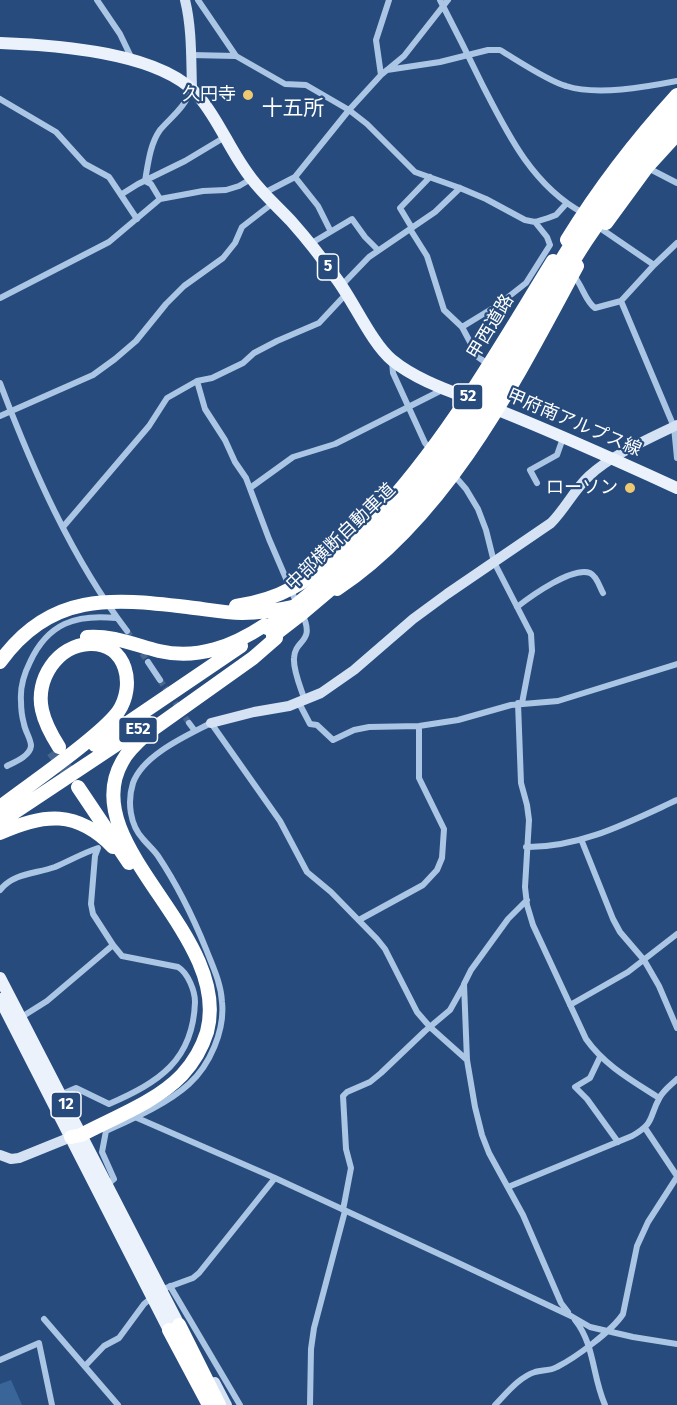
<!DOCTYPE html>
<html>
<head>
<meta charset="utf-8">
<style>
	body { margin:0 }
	canvas { display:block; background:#264b7c }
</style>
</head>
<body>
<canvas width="677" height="1405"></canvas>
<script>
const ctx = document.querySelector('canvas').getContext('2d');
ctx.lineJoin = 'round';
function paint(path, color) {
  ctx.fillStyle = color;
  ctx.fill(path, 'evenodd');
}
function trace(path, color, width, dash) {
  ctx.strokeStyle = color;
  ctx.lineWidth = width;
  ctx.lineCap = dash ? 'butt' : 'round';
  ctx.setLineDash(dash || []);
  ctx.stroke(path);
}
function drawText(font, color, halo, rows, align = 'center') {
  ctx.font = font + ' "Fira Sans","Noto Sans JP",sans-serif';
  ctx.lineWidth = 4.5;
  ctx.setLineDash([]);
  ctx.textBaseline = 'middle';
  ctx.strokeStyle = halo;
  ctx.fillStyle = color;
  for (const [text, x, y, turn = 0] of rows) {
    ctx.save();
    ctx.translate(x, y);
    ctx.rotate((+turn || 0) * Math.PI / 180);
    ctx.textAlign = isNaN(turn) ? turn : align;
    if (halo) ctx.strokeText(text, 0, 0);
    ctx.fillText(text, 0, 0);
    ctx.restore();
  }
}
paint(new Path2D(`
	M11,1380L22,1405H0V1384Z`), '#3a6599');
trace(new Path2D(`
	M127,631L148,662
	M160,680L189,723`), '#476690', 6, [6, 3]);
trace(new Path2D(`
	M53,751L77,785`), '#476690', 14, [14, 7]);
trace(new Path2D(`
	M97,0L120,34L132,59
	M198,0L236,56
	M440,0C455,29 469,57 483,86C508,135 533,186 583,213
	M191,55L236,56L285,84L306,85L349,110L367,124L415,172L460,188L486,199L525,220L535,222L548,218L556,215L566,204
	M387,70L440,62L488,50H500C517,60 548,81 566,86C597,96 646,87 677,81
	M381,75L376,40L389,0
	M0,99L56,132L85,164L109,177L137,219
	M648,168L677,183
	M295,177L318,206L330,230
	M264,193L295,177L349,110L381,75L404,56L448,0
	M122,194L138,184L185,161L225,137
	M160,199L151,184L145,181C148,164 150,144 160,130C172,116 186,107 191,88
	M597,226L654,265
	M412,228L400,208L430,177
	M410,229L427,256L444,310L462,327L478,357L489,365
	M677,243L654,265L621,301L674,427L677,458
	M310,244L352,219L365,237L378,250
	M573,275C582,284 585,301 595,308L621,301
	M342,285L369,257L435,212L460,188
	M0,298L109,242L160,199L203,191L226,190L239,186L251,179
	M462,327L498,305L526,283L550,245L547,237L535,222
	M392,361L393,373L425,443L431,450
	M197,381L205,409L225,440L235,462L246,478L269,539L297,604
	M0,383C32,468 72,559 127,631
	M0,416L93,375L115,359L136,341L166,304L184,286L223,258L235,243L242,227L273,203
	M453,474L466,489L478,509L486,530L494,562L531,634L532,651L522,703
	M537,483L530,470L557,455L563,438
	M250,488L293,457L335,444L444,389
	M63,527L149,426L167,398L197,381L212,378L243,363L254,353L277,341L319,323L347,293
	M517,607C531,596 573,566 590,573C597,576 600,588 603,593
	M302,613C316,644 295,638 294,658C293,671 301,688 305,701
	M148,662L160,680
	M299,703L310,724L317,725L333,740L354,730L369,727L419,726L458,720L511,705L558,701L677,664
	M518,703L521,783L527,805L529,820L525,887L527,905L533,925L586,1039C605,1066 633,1081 659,1098
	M189,723L195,731
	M7,766C15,762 30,756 31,746C31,739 25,731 24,724C22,717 21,709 21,701C20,688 24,674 30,662C48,623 76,614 116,618
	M581,839L613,919L620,932L644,960L659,986L677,1028
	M526,847C580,848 629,822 677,800
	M0,890C14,873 35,874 55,867C69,861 83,853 98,848L95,856L91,904L93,914L113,945L122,956L178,967C188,973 195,991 195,1002C193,1061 159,1082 109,1104L76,1088L60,1095
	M527,900L508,919L471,970L464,984L467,1060L475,1107L482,1135L489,1153L523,1215L561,1303L568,1312
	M359,920L423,885L437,870L442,858L444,829L419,778V726
	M570,1005L628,972L677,934
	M20,1018L47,1001L113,945
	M600,1057L590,1078L575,1087L587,1099L618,1142
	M135,1117L275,1178L452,1260L571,1316L590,1327L633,1337L677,1344
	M645,1128L677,1176
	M107,1185L114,1179L102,1152L106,1131C132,1119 167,1104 189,1084C210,1065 225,1030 222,1002C221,983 213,967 206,949C193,917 178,886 158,856C154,850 148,845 143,839C130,825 127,802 133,783C143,755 186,736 211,723L280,821L307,872L331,892L377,939L385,949L417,1012L430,1027L467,1060
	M508,1187L632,1136C656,1122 648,1118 660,1097C664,1090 671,1085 677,1079
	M343,1210L351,1168L346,1149L343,1096L347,1092L370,1082L381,1073L425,1031L450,1010L464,985
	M170,1286L240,1405
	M163,1289L193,1278L199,1273L275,1178
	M44,1319L118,1405
	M575,1320C595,1345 592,1376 605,1405
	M0,1360L39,1343L52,1405
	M85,1366L104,1346L119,1338L144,1304L150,1299
	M310,1405L311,1349L314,1328L345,1211
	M495,1405C506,1394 519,1377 535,1372C542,1370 550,1371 557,1367C575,1358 612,1331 623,1314L637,1246L648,1222L677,1177`), '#abc5e4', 6);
trace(new Path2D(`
	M185,0C192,28 191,59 192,88
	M211,723L254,712L289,706L321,693L354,670L413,619L447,594L551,523C565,509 574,490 589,476C611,455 649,439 677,425
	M0,1155L11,1159L19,1158L71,1137
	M215,1382L227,1405`), '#d4e2f4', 10);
trace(new Path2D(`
	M0,43C55,45 164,52 200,98C220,122 231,153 251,178C263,194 278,207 291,221C307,239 322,258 336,278C353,300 372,344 392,360C421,384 464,395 498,410C558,434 618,461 677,488
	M0,978L179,1325
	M0,999L169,1330`), '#ebf2fc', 12);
trace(new Path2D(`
	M606,223L647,167L677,134
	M567,240C599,188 636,140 677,95
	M337,589C448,515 515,381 577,266
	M236,606C255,603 274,598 292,588C323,571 350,544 375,518C447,441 498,350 553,261
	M87,637C112,635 135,645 159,651C198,660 233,646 265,625
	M0,662C50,592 112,598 187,607C205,609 224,613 242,613C261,613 279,610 297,606
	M95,745L241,646
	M78,787L129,863
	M0,807C28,786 57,766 84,744C96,734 109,724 118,712C136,686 127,643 90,644C57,645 35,680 42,710C45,724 52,736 59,747
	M0,822L149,723
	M0,833C44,813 77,810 113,847
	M71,1137L81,1135C115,1117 156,1102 182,1075C194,1062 202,1048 207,1032C233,934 75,845 122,762C128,750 139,741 149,732L253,658L276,638
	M179,1325L219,1405
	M169,1330L209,1405`), '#fff', 14);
trace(new Path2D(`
	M267,628C326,583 381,533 427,475C486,401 525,315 576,237C606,191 641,149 677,108
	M273,636C352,577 418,509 474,428C515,368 546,302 586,241C613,200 644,159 677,123`), '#fff', 14);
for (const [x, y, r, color] of [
	[248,95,6,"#edca71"],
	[630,488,6,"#edca71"]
]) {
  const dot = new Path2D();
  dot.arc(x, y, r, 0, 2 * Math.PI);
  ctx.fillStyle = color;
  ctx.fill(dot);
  trace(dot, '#264b7c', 2);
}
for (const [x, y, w] of [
	[328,267,21],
	[468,397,30],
	[138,730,39],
	[66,1105,30]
]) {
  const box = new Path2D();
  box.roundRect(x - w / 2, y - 13, w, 26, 4.5);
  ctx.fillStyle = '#264b7c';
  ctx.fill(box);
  trace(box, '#fff', 1.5);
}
drawText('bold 16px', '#fff', null, [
	["5",328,267],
	["52",468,397],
	["E52",138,730],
	["12",66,1105]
]);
drawText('18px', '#fff', '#264b7c', [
	["久円寺",236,95],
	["ローソン",618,488]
], 'right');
drawText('18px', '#fff', '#264b7c', [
	["甲西道路",491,327,-59],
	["甲府南アルプス線",574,423,23],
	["中部横断自動車道",341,537,-44]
]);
drawText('21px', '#fff', '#264b7c', [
	["十五所",293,109]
]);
</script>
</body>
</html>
